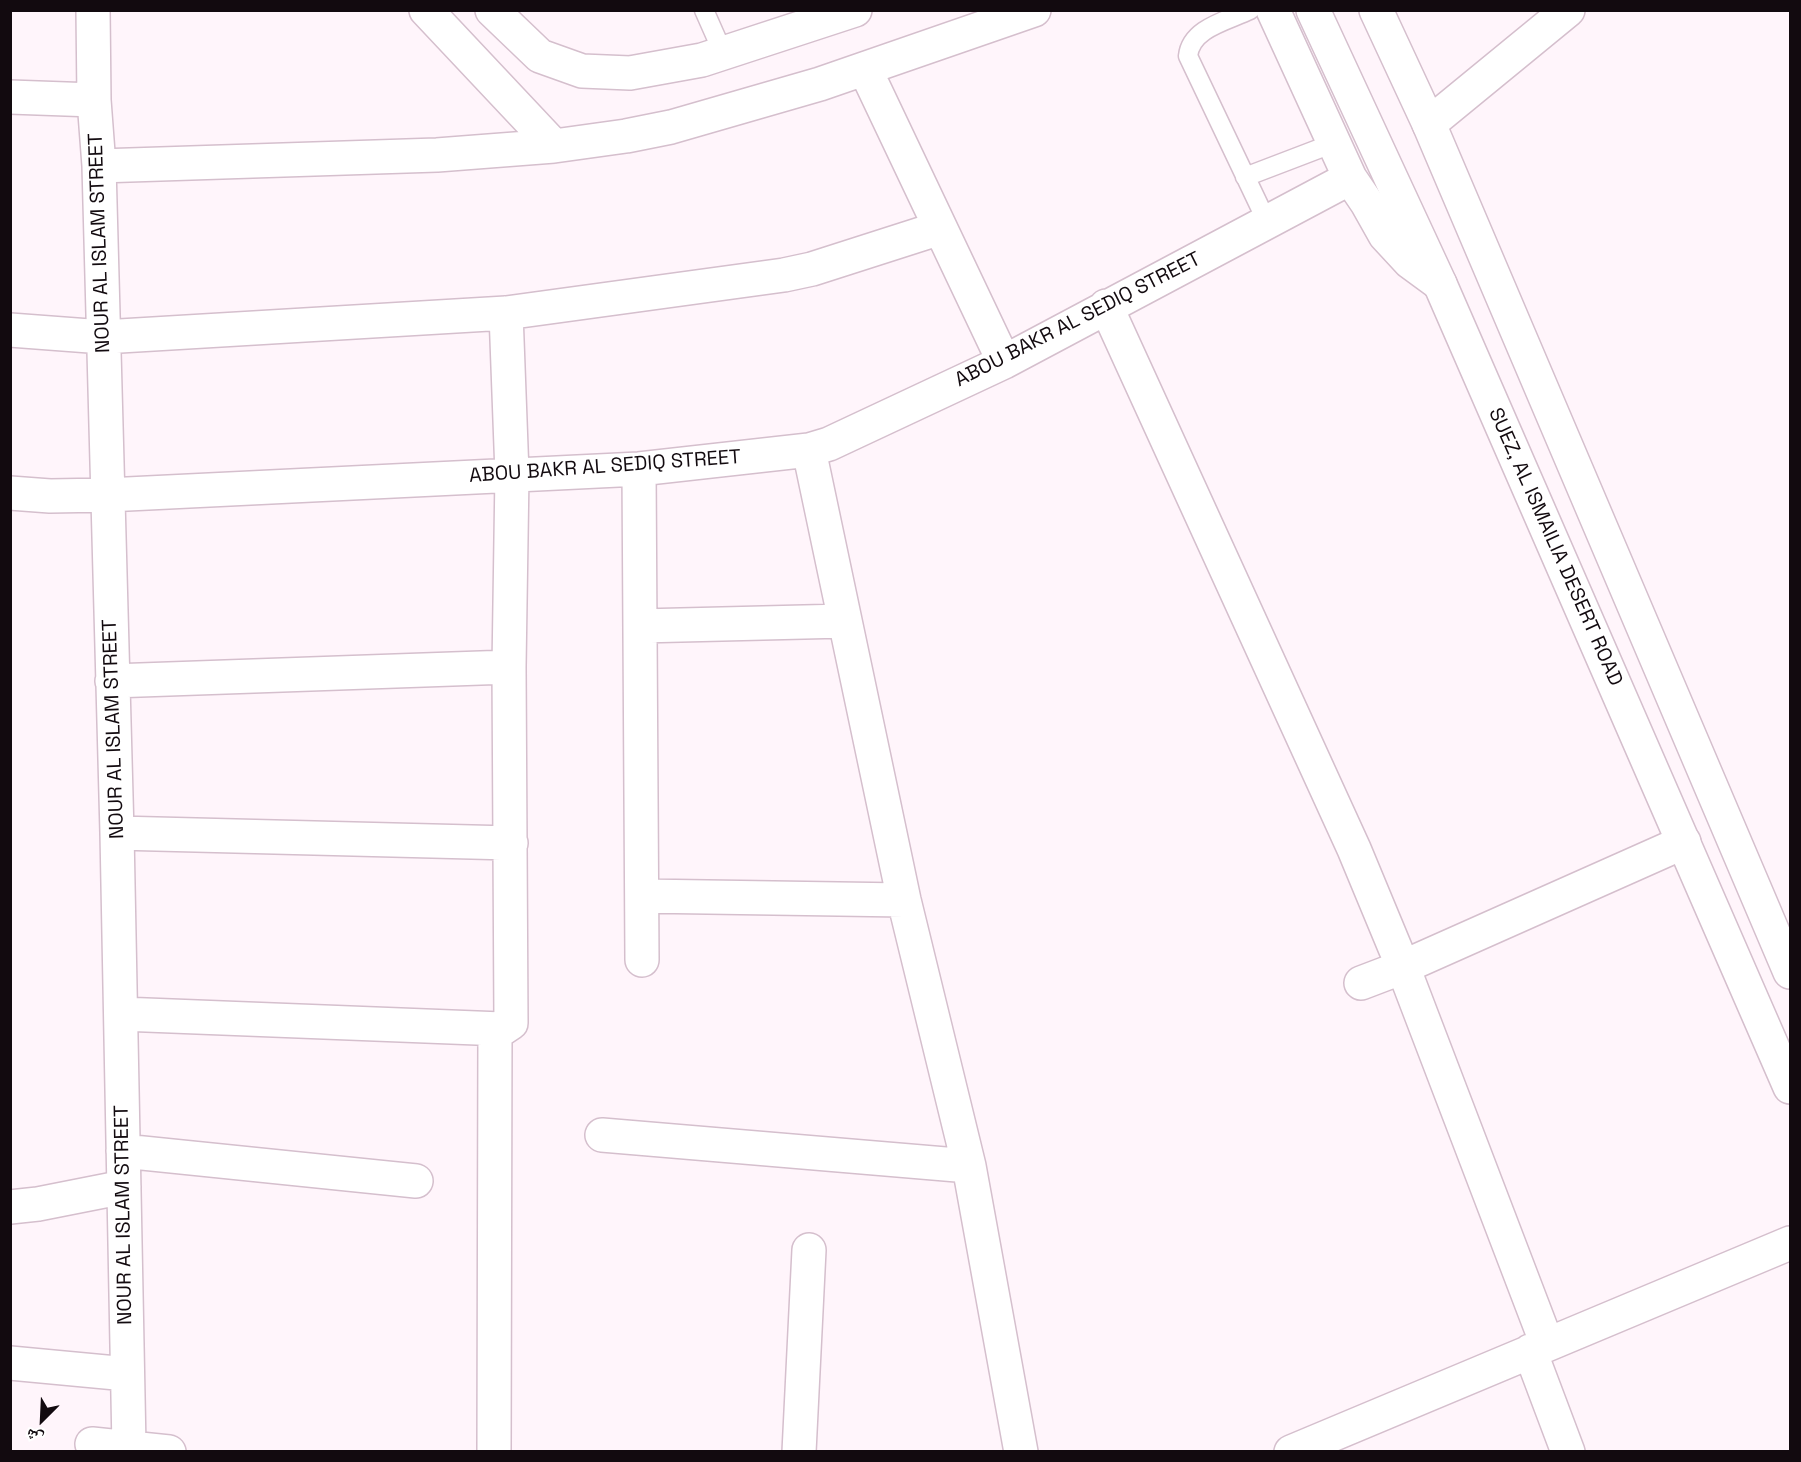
<!DOCTYPE html>
<html>
<head>
<meta charset="utf-8">
<style>
	body { margin:0 }
	#map { position:relative; width:1801px; height:1462px; overflow:hidden; background:#fff5fb; font-family:"Space Grotesk","Noto Naskh Arabic",sans-serif }
	canvas { display:block }
	.frame { position:absolute; inset:0; border:12px solid #120a0f; pointer-events:none }
	.north { position:absolute; left:12px; top:1390px; width:60px; height:60px; -webkit-text-stroke:4px #fff; paint-order:stroke; rotate:204deg; font-size:16px; font-weight:700; line-height:24px; text-align:center; color:#120a0f }
	.north::after { content:''; display:block; margin:auto; width:21px; height:27px; background:#120a0f; clip-path:polygon(50% 0,100% 100%,50% 72%,0 100%) }
</style>
</head>
<body>
<div id="map">
<canvas width="1801" height="1462"></canvas>
<div class="frame"></div>
<div class="north">ش</div>
</div>
<script>
const ctx = document.querySelector('canvas').getContext('2d');
ctx.lineJoin = 'round';
function trace(path, color, width, dash) {
  ctx.strokeStyle = color;
  ctx.lineWidth = width;
  ctx.lineCap = dash ? 'butt' : 'round';
  ctx.setLineDash(dash || []);
  ctx.stroke(path);
}
function drawText(font, color, halo, rows, align = 'center') {
  ctx.font = font + ' "Space Grotesk",sans-serif';
  ctx.lineWidth = 4.5;
  ctx.setLineDash([]);
  ctx.textBaseline = 'middle';
  ctx.strokeStyle = halo;
  ctx.fillStyle = color;
  for (const [text, x, y, turn = 0] of rows) {
    ctx.save();
    ctx.translate(x, y);
    ctx.rotate((+turn || 0) * Math.PI / 180);
    ctx.textAlign = isNaN(turn) ? turn : align;
    if (halo) ctx.strokeText(text, 0, 0);
    ctx.fillText(text, 0, 0);
    ctx.restore();
  }
}
const lane = new Path2D(`
	M704,10L723,53
	M1250,10C1227,21 1191,28 1188,56L1267,222
	M1245,177L1334,143`);
const street = new Path2D(`
	M93,10L94,100L99,166L117,833L129,1447
	M426,10L554,146
	M492,10L540,56L582,71L630,73L702,60L855,10
	M1273,10L1350,178L1367,203L1385,235L1410,262L1440,284
	M865,69L1004,362
	M10,97L94,100
	M1429,124L1568,10
	M99,166L437,155L554,146L626,136L671,127L820,84L1034,10
	M1106,306L1354,849L1403,967L1547,1344
	M10,330L103,337L506,313L784,275L812,269L940,228
	M809,450L904,900L969,1166L1021,1452
	M639,469L642,960
	M10,493L50,496L107,495L639,469L809,450L829,444L1004,362L1350,178
	M640,626L845,621
	M112,681L509,667
	M117,833L511,843
	M642,896L904,900
	M1361,983L1403,967L1684,842
	M121,1014L502,1029L511,1023L509,667L512,474L506,313
	M602,1135L969,1166
	M123,1151L416,1181
	M10,1207L38,1204L124,1187
	M1530,1351L1568,1452
	M10,1363L127,1374
	M92,1444L169,1452
	M494,1452L495,1029
	M799,1452L809,1250
	M1291,1452L1790,1243`);
const highway = new Path2D(`
	M1313,10L1440,284L1790,1087
	M1376,10L1429,124L1790,972`);
trace(lane, '#d5bfcd', 21);
trace(street, '#d5bfcd', 36);
trace(highway, '#d5bfcd', 36);
trace(lane, '#fff', 18);
trace(street, '#fff', 33);
trace(highway, '#fff', 33);
drawText('20px', '#120a0f', '#fff', [
	["NOUR AL ISLAM STREET",100,243,-92],
	["ABOU BAKR AL SEDIQ STREET",1078,320,-27],
	["ABOU BAKR AL SEDIQ STREET",605,467,-4],
	["SUEZ, AL ISMAILIA DESERT ROAD",1555,547,66],
	["NOUR AL ISLAM STREET",114,729,-92],
	["NOUR AL ISLAM STREET",124,1215,-91]
]);
</script>
</body>
</html>
